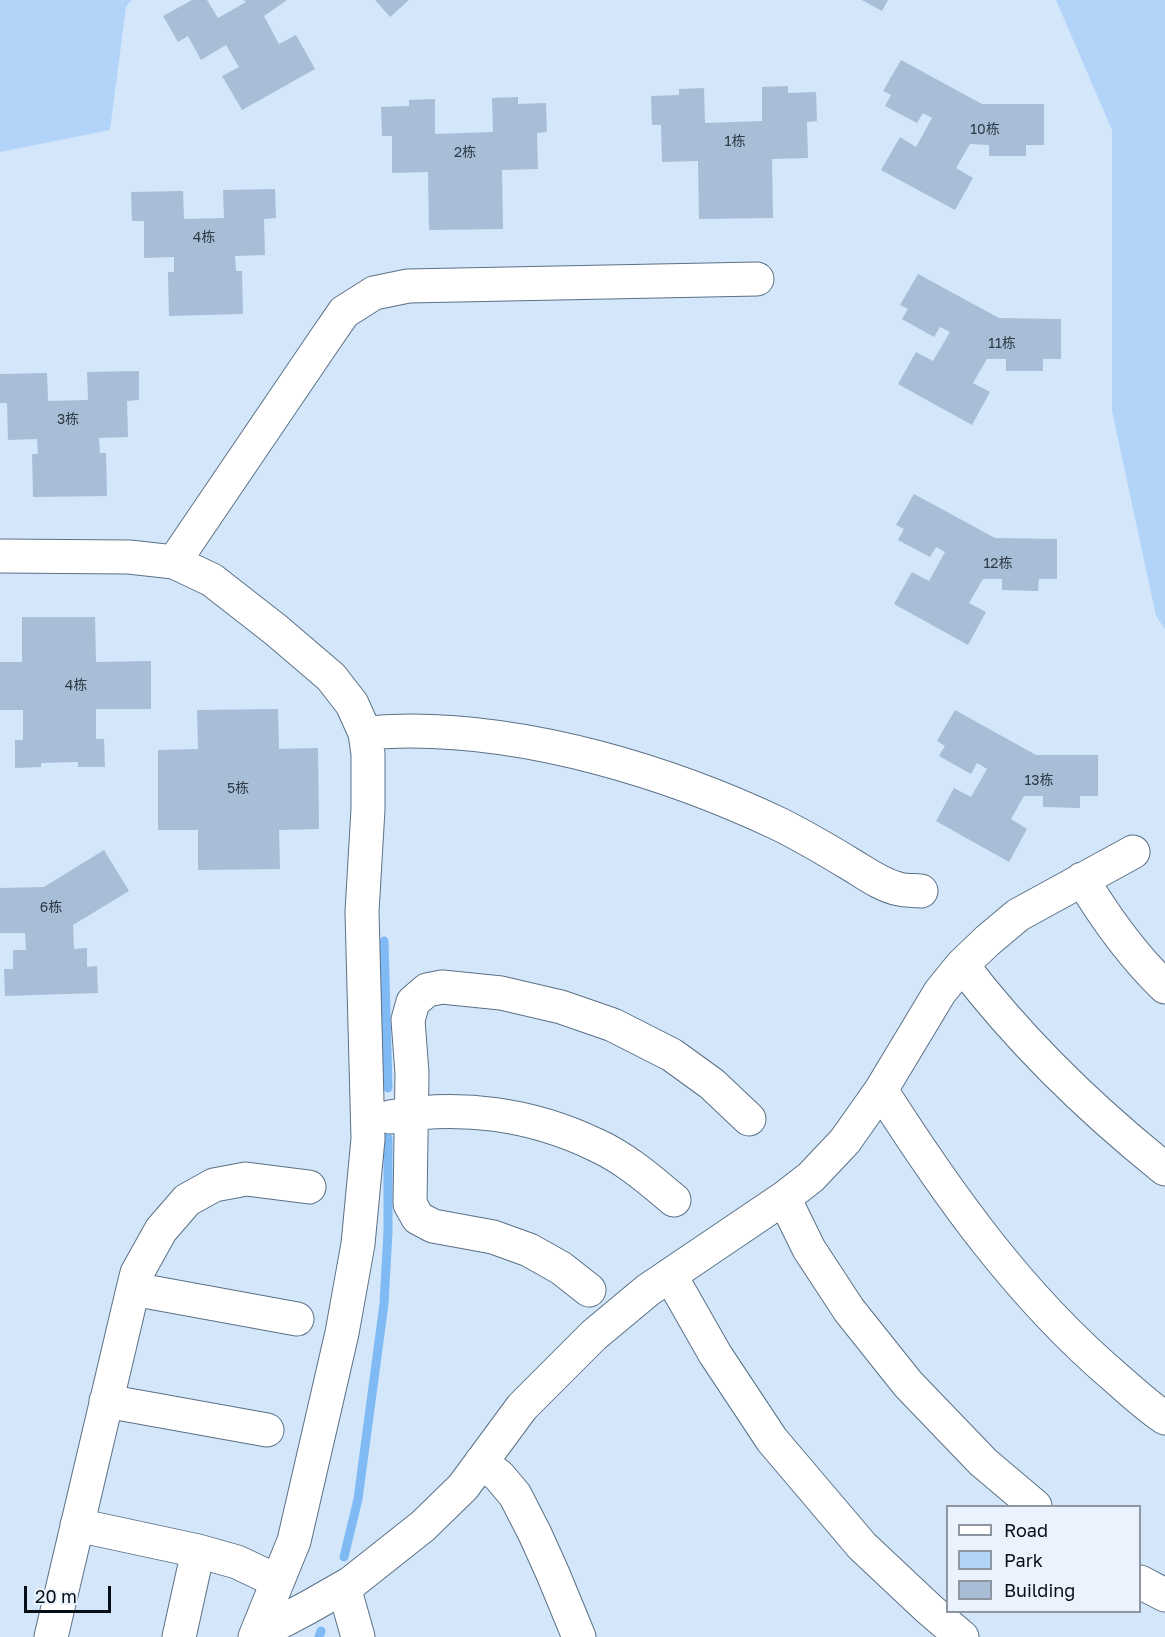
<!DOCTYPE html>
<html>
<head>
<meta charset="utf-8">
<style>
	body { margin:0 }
	#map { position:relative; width:1165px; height:1637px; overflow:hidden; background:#d3e6fa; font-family:"Golos Text",sans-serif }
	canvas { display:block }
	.legend { position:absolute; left:946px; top:1505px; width:195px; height:108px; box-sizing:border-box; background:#e9f2fd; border:2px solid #8e97a1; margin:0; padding:8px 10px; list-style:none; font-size:18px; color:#060e16 }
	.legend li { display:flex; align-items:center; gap:12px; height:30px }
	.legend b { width:30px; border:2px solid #8e97a1 }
	.scale { position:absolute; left:24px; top:1586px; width:87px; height:27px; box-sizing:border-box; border:3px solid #060e16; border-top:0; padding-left:8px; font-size:18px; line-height:21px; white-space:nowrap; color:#060e16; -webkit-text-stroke:4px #e9f2fd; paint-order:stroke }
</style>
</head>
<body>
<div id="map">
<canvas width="1165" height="1637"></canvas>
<ul class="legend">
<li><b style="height:8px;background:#fff"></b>Road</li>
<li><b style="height:16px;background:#b1d4f8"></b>Park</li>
<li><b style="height:16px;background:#a7bed6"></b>Building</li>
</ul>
<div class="scale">20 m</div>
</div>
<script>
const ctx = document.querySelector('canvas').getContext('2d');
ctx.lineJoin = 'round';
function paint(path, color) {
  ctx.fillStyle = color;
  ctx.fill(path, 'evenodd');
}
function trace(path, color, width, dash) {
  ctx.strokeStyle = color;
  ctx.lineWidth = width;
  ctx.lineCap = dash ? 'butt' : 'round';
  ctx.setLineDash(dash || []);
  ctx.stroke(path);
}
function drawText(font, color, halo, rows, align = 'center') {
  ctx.font = font + ' "Golos Text","Noto Sans SC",sans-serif';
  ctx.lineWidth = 4.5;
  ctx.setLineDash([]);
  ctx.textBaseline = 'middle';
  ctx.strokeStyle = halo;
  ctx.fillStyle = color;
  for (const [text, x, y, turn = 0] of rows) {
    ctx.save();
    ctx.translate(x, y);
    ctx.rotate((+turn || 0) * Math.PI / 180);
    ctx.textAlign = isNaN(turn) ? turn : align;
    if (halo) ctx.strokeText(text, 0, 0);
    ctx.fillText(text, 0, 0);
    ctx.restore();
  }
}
paint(new Path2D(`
	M0,0H131L126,7L110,130L0,152Z
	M1056,0H1165V629L1156,616L1112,411V130Z`), '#b1d4f8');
trace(new Path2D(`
	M384,941L388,1088
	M344,1557L358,1499L384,1304L388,1231V1138
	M319,1637L321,1631`), '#80baf4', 9);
paint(new Path2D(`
	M192,0H207L218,18L246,2L244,0H287L264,16L279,44L296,35L315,69L242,110L222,76L239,67L226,45L201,60L188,36L178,42L163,16Z
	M375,0H409L390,17Z
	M862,0H888L882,11Z
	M901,60L982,104H1044V145H1026V156H989V145L970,144L956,168L973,178L955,210L881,170L900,137L916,147L932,118L923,113L917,123L885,106L891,95L883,91Z
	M788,86V93L816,92L817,121L807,122L808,158L772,159L773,218L699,219L698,161L662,162L661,125H652L651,96L679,95V89L704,88L705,123L762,121V87Z
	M518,97V104L546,103L547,132L537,133L538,169L502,170L503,229L429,230L428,172L392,173V136H382L381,107L409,106V100L435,99V134L493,132L492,98Z
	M275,189L276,218L264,219L265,255L235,256L236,271H242L243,314L169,316L168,272H174V257L144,258V221H132L131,192L183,191L184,219L224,218L223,190Z
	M918,274L999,318L1061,319V359H1043V371H1006V359H987L973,383L990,392L972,425L898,384L916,352L933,361L950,332L940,327L934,337L902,319L908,309L900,305Z
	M139,371V400L127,401L128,437L99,438L100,453H106L107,496L33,497L32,454H38L37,439L8,440L7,403H0V374L47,373L48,401L88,400L87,372Z
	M914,494L995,538L1057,539V579H1039L1038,591L1002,590V579H983L969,603L986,612L968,645L894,604L912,572L929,581L945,552L936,547L930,557L898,540L904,529L896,525Z
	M22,617H95L96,662L151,661V709H96V739H104L105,767H78V762L41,763V767L15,768V740H23V710H0V662H22Z
	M278,709L279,749L318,748L319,829L279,830L280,869L198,870V830H158V750L198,749L197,710Z
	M955,710L1036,755H1098V796H1080V808L1043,807V796H1024L1011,819L1027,829L1009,862L936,821L954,788L971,797L987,769L977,763L971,774L939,756L945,746L937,741Z
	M104,850L129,891L73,925L74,949L87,948V967L97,966L98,993L5,996L4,969H13V950H26L25,933H0V888L44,887Z`), '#a7bed6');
const minor = new Path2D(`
	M0,556L129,557L174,562L212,580L276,630L331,677L352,704L365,733L368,754V809L362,912L368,1139L358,1244L342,1333L294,1541L255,1637
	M174,562L324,341L344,312L374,293L408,286L757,279
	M365,733C380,732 395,731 410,731C533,731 669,772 779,824C803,836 827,850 850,864C865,873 881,885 899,889C906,891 914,890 921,891
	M1082,879C1106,919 1132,955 1165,987
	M962,965C1021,1042 1090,1109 1165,1169
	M881,1090C948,1195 1020,1296 1115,1377C1131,1391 1147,1406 1165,1418
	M390,1117C460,1104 532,1114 596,1145C625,1158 650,1180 674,1200
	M784,1198L809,1249L849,1310L908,1384L983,1462L1035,1506
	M670,1275L715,1354L772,1440L862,1546L929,1609L962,1637
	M133,1289L297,1319
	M589,1290L561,1268L529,1250L493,1237L433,1226L418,1218L410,1204L412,1073L408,1020L413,1002L427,990L442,987L501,993L561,1007L613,1025L672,1055L712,1084L749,1119
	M106,1401L267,1430
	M481,1462L499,1476L515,1495L535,1534L553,1574L579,1637
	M77,1525L198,1551L237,1562L277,1581
	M1140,1582L1165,1595
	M344,1587L358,1637
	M256,1635L307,1608L351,1583L423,1526L463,1487L522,1407L594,1335L648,1290L784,1198L811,1177L845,1141L881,1090L940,992L962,965L987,941L1018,915L1133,852
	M51,1637L133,1289L137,1273L161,1230L187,1200L214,1185L246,1179L309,1187
	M179,1637L198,1551`);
trace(minor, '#5b7186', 35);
trace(minor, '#fff', 33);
drawText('14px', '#2e3a46', null, [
	["10栋",985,130],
	["1栋",735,142],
	["2栋",465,153],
	["4栋",204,238],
	["11栋",1002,344],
	["3栋",68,420],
	["12栋",998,564],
	["4栋",76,686],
	["13栋",1039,781],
	["5栋",238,789],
	["6栋",51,908]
]);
</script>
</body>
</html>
